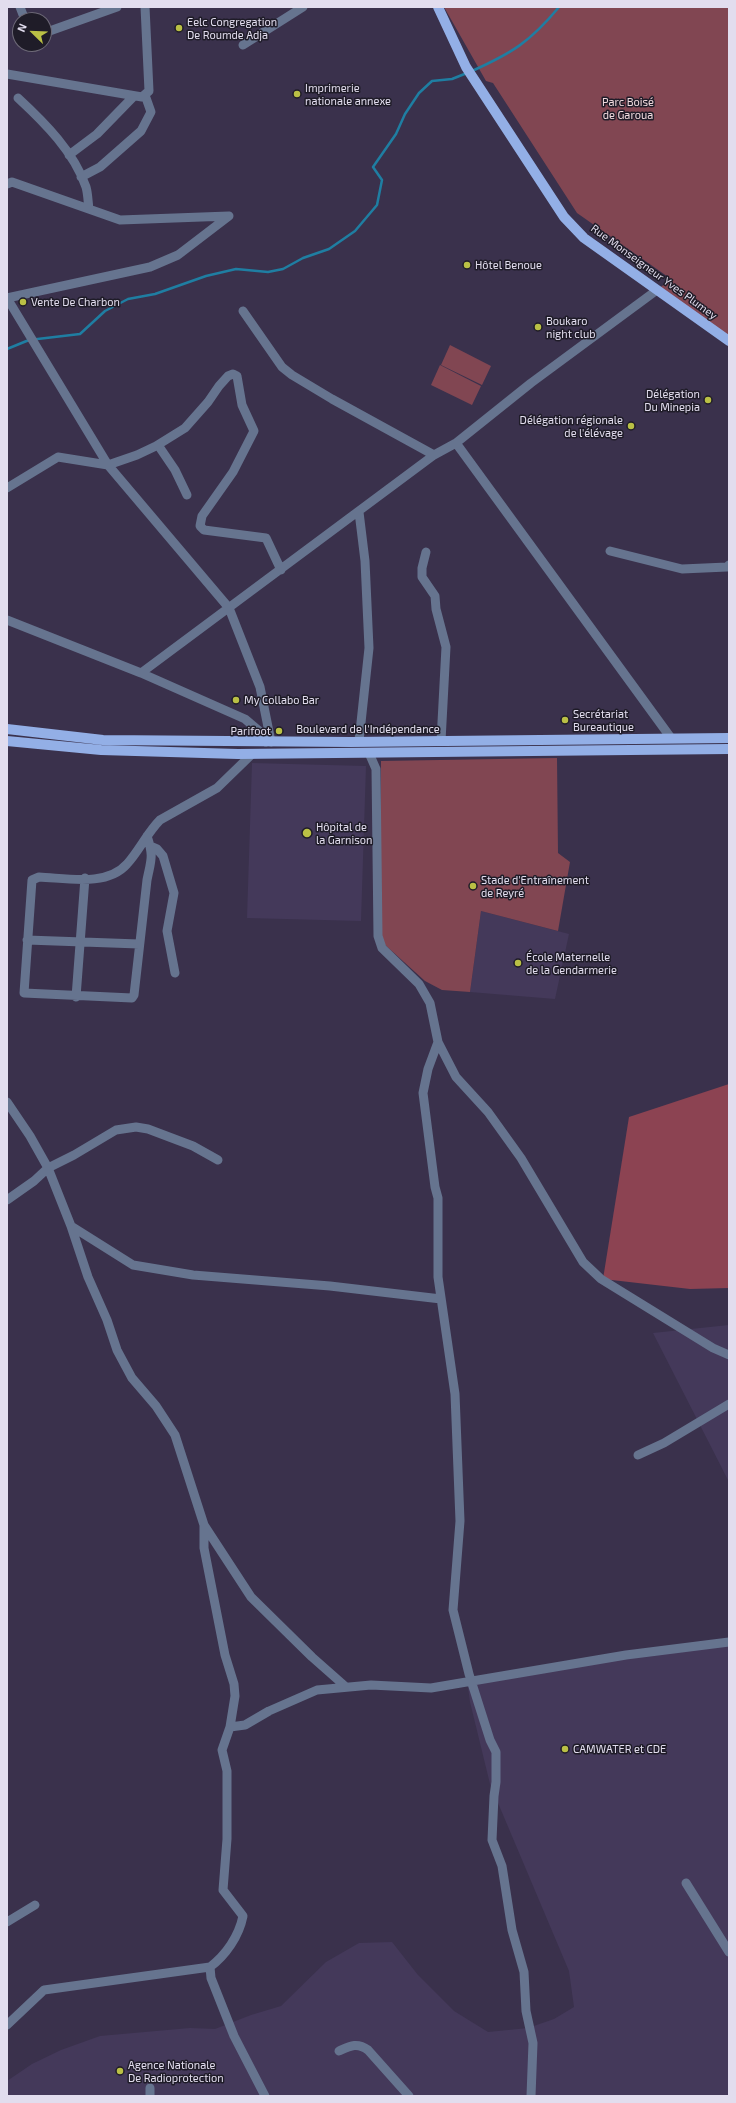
<!DOCTYPE html>
<html>
<head>
<meta charset="utf-8">
<style>
	body { margin:0 }
	#map { position:relative; width:736px; height:2103px; overflow:hidden; background:#3a314c; font-family:"Exo 2",sans-serif }
	canvas { display:block }
	.frame { position:absolute; inset:0; border:8px solid #e2ddee; pointer-events:none }
	.north { position:absolute; left:12px; top:12px; width:40px; height:40px; box-sizing:border-box; background:#1f1c28; border:1px solid #6d6977; border-radius:50%; rotate:293deg; font-size:11px; font-weight:700; line-height:16px; text-align:center; color:#e2ddee }
	.north::after { content:''; display:block; margin:auto; width:14px; height:18px; background:#bac045; clip-path:polygon(50% 0,100% 100%,50% 72%,0 100%) }
</style>
</head>
<body>
<div id="map">
<canvas width="736" height="2103"></canvas>
<div class="frame"></div>
<div class="north">N</div>
</div>
<script>
const ctx = document.querySelector('canvas').getContext('2d');
ctx.lineJoin = 'round';
function paint(path, color) {
  ctx.fillStyle = color;
  ctx.fill(path, 'evenodd');
}
function trace(path, color, width, dash) {
  ctx.strokeStyle = color;
  ctx.lineWidth = width;
  ctx.lineCap = dash ? 'butt' : 'round';
  ctx.setLineDash(dash || []);
  ctx.stroke(path);
}
function drawText(font, color, halo, rows, align = 'center') {
  ctx.font = font + ' "Exo 2",sans-serif';
  ctx.lineWidth = 3;
  ctx.setLineDash([]);
  ctx.textBaseline = 'middle';
  ctx.strokeStyle = halo;
  ctx.fillStyle = color;
  for (const [text, x, y, turn = 0] of rows) {
    ctx.save();
    ctx.translate(x, y);
    ctx.rotate((+turn || 0) * Math.PI / 180);
    ctx.textAlign = isNaN(turn) ? turn : align;
    if (halo) ctx.strokeText(text, 0, 0);
    ctx.fillText(text, 0, 0);
    ctx.restore();
  }
}
paint(new Path2D(`
	M252,763L366,766L361,921L247,918Z
	M481,911L569,934L555,999L470,992Z
	M729,1325V1482L653,1333Z
	M729,1645V2095L7,2096V2081L32,2064L61,2050L100,2036L190,2028L215,2029L251,2015L281,2006L326,1962L359,1943L392,1942L418,1975L454,2011L488,2032L528,2028L554,2019L574,2007L569,1971L490,1784L470,1702L467,1680Z`), '#44395a');
paint(new Path2D(`
	M444,7H729V337L657,290L671,279L577,213L493,83L486,81Z
	M450,345L491,366L482,385L441,365Z
	M440,365L481,386L472,405L431,385Z
	M557,758L558,853L570,862L558,931L481,911L470,992L442,990L425,981L383,943L380,925L381,761Z`), '#814652');
paint(new Path2D(`
	M729,1084V1288L690,1289L603,1279L629,1117Z`), '#8c4352');
trace(new Path2D(`
	M472,71C512,53 530,42 559,7
	M7,349L29,340L80,334L105,311L128,299L155,294L206,276L236,269L268,272L283,269L303,258L329,249L355,231L377,205L382,180L373,167L396,134L405,114L419,93L432,81L452,79L467,73`), '#1f7ea2', 2.5);
trace(new Path2D(`
	M20,7L25,20
	M44,33L117,7
	M243,45L303,7
	M7,74L142,97L149,91L145,7
	M18,98C45,123 74,152 86,187C88,194 88,202 89,209
	M69,155L97,134L134,96
	M81,177L100,167L141,131L151,112L145,95
	M7,184L12,182L120,220L229,216
	M7,298L108,465L229,608L260,687L271,742
	M7,298L150,267L178,255L229,216
	M243,311L282,367L292,375L332,399L434,455
	M456,443L671,738
	M158,445L175,470L187,495
	M7,488L58,457L108,465L137,455L156,446L185,428L208,402L219,386L228,376L233,374L237,376L242,405L254,431L233,472L202,516L200,526L204,530L266,538L281,570
	M359,512L365,561L369,648L359,741
	M610,551L682,569L727,567L729,565
	M426,552L422,568V577L435,596L436,609L446,647L441,741
	M7,620L141,673L245,719L265,736L266,742
	M141,673L434,455L456,443L531,383L657,290
	M369,753L376,769L378,936L382,948L419,984L430,1003L438,1042L456,1077L488,1112L521,1158L583,1262L601,1279L713,1348L729,1355
	M147,836C154,857 151,860 147,880L134,995L132,998L24,993L32,880L39,877C66,878 107,887 127,864C139,851 147,833 160,820L217,788L252,754
	M150,846L157,849L163,856L174,893L167,931L175,973
	M27,940L139,944
	M76,997L85,878
	M438,1042L428,1069L423,1093L435,1187L438,1198V1277L455,1394L460,1521L453,1610L469,1674L490,1740L496,1752V1782L494,1796L492,1840L502,1866L512,1930L524,1972L526,2011L533,2043L531,2096
	M7,1102L30,1136L48,1168L71,1226L88,1277L107,1320L117,1350L132,1378L156,1406L175,1435L204,1525V1548L225,1655L234,1684L235,1696L230,1727L222,1750L227,1771V1839L223,1890L243,1916C239,1936 226,1955 210,1967L211,1978L234,2036L265,2096
	M7,1200L34,1181L48,1168L74,1155L116,1130L136,1127L148,1129L193,1146L218,1160
	M71,1226L133,1265L193,1275L330,1286L441,1299
	M638,1455L664,1443L729,1404
	M204,1525L251,1597L312,1657L346,1687
	M230,1727L245,1725L269,1711L317,1690L371,1685L431,1688L626,1655L729,1642
	M686,1883L729,1952
	M7,1922L35,1905
	M7,2025L44,1990L210,1967
	M339,2051C350,2046 357,2042 368,2050L409,2096
	M150,2088V2096`), '#66748f', 9);
trace(new Path2D(`
	M438,7L466,67L564,217L584,238L729,341
	M7,729L103,740L351,742L729,738
	M7,741L101,750L238,754L729,749`), '#93afe6', 10);
for (const [x, y, r, color] of [
	[179,28,4,"#bac045"],
	[297,94,4,"#bac045"],
	[467,265,4,"#bac045"],
	[23,302,4,"#bac045"],
	[538,327,4,"#bac045"],
	[708,400,4,"#bac045"],
	[631,426,4,"#bac045"],
	[236,700,4,"#bac045"],
	[565,720,4,"#bac045"],
	[279,731,4,"#bac045"],
	[307,833,5,"#bac045"],
	[473,886,4,"#bac045"],
	[518,963,4,"#bac045"],
	[565,1749,4,"#bac045"],
	[120,2071,4,"#bac045"]
]) {
  const dot = new Path2D();
  dot.arc(x, y, r, 0, 2 * Math.PI);
  ctx.fillStyle = color;
  ctx.fill(dot);
  trace(dot, '#1f1c28', 1.5);
}
drawText('11px', '#e2ddee', '#1f1c28', [
	["Eelc Congregation",187,22],
	["De Roumde Adja",187,35],
	["Imprimerie",305,88],
	["nationale annexe",305,101],
	["Hôtel Benoue",475,265],
	["Vente De Charbon",31,302],
	["Boukaro",546,321],
	["night club",546,334],
	["Délégation",700,394,"right"],
	["Du Minepia",700,407,"right"],
	["Délégation régionale",623,420,"right"],
	["de l'élévage",623,433,"right"],
	["My Collabo Bar",244,700],
	["Secrétariat",573,714],
	["Bureautique",573,727],
	["Parifoot",271,731,"right"],
	["Hôpital de",316,827],
	["la Garnison",316,840],
	["Stade d'Entraînement",481,880],
	["de Reyré",481,893],
	["École Maternelle",526,957],
	["de la Gendarmerie",526,970],
	["CAMWATER et CDE",573,1749],
	["Agence Nationale",128,2065],
	["De Radioprotection",128,2078]
], 'left');
drawText('11px', '#f2dade', '#1f1c28', [
	["Parc Boisé",628,102],
	["de Garoua",628,115]
]);
drawText('11px', '#e2ddee', '#1f1c28', [
	["Rue Monseigneur Yves Plumey",654,272,36],
	["Boulevard de l'Indépendance",368,729]
]);
</script>
</body>
</html>
